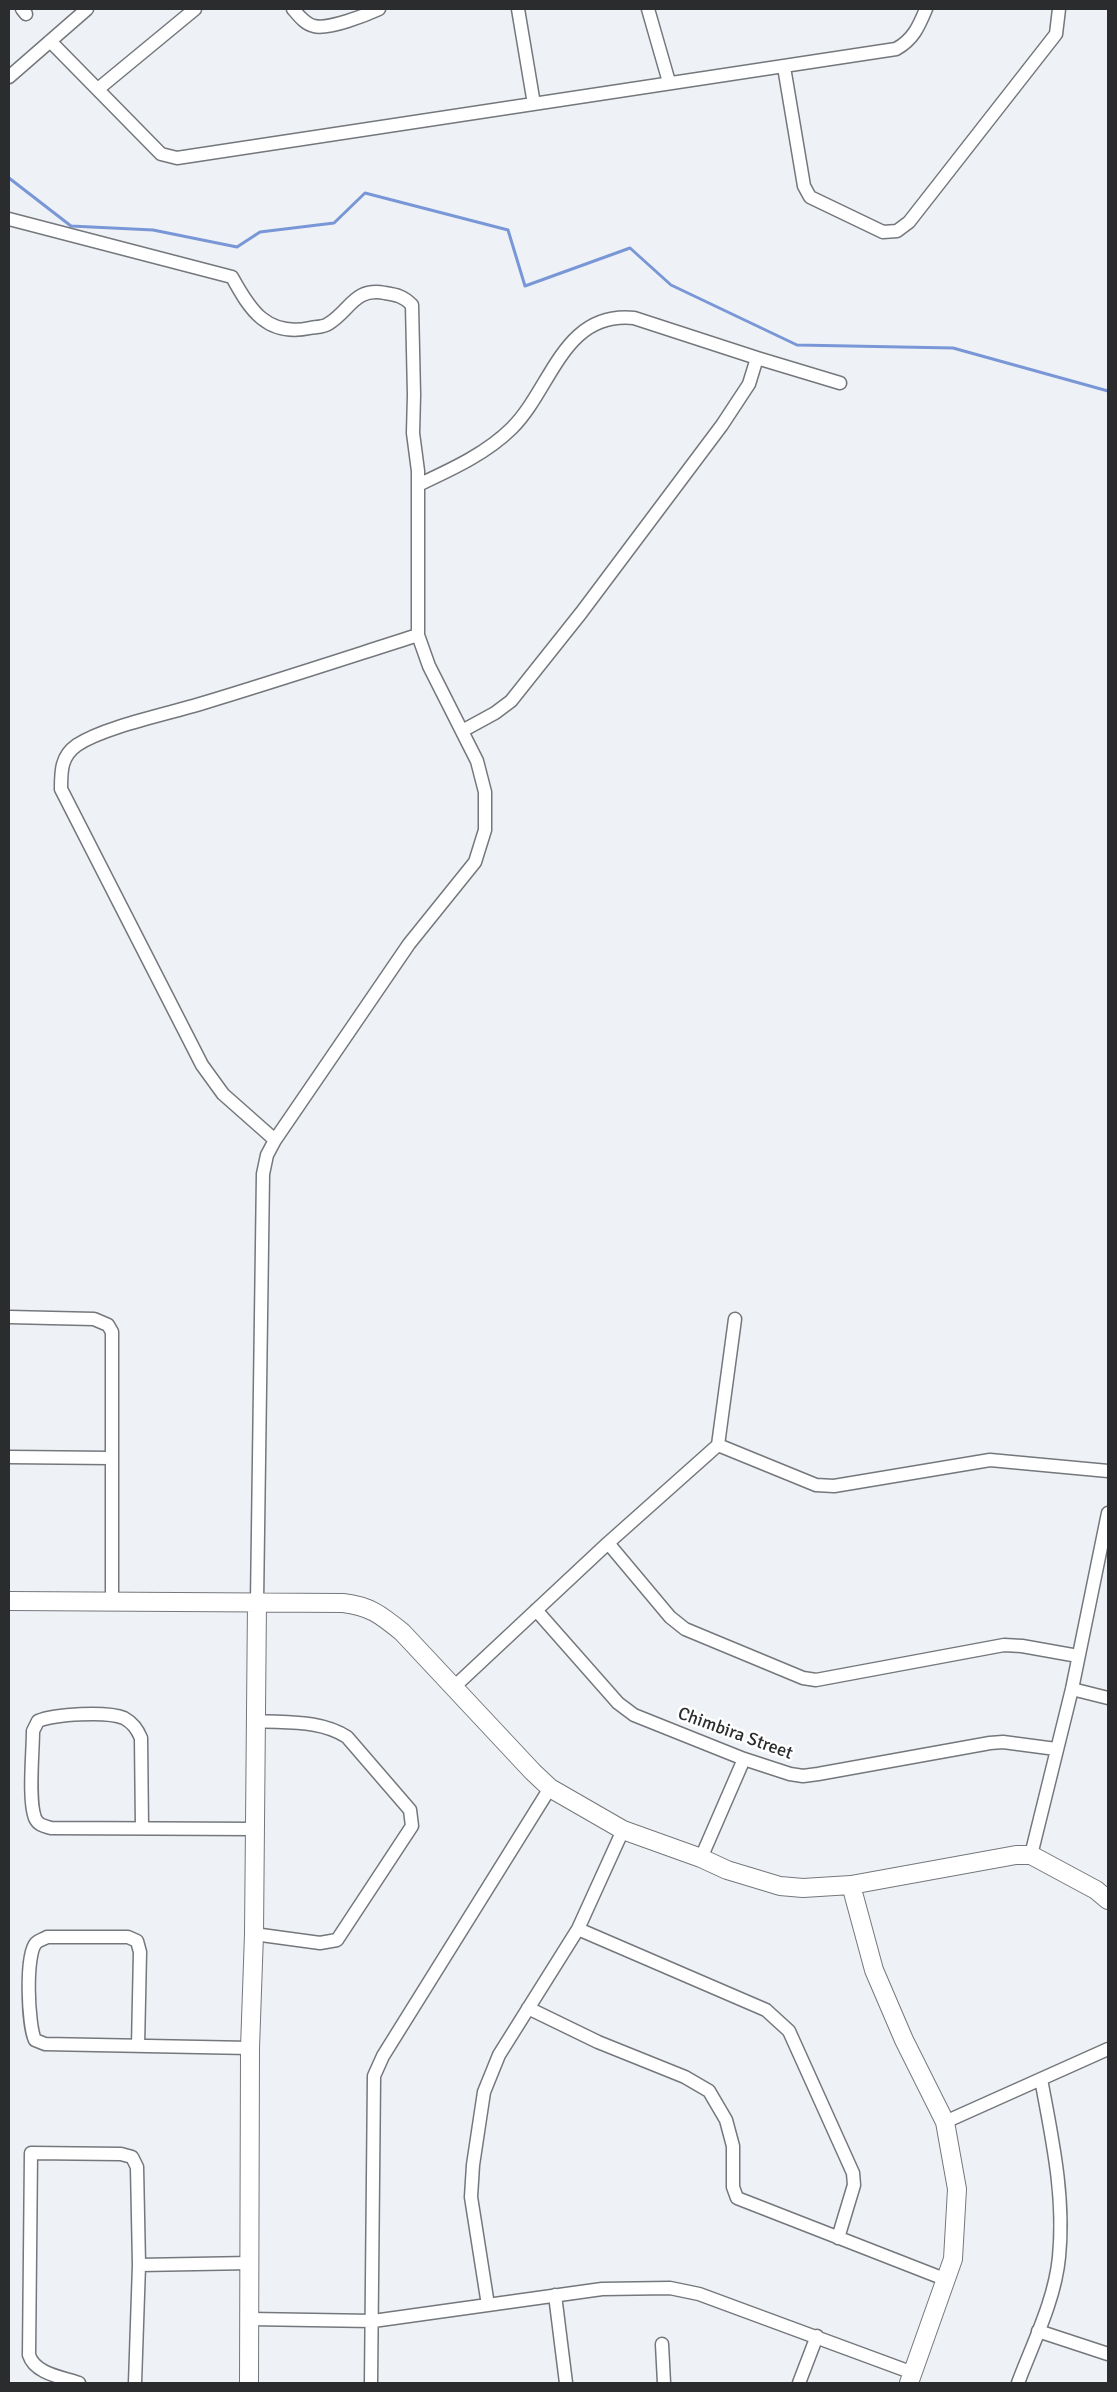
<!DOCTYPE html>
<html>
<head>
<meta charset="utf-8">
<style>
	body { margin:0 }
	#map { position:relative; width:1117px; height:2392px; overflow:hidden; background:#eef2f7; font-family:Signika,sans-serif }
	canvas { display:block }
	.frame { position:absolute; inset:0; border:10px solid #2b2c2e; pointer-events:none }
</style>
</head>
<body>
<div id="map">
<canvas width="1117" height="2392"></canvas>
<div class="frame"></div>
</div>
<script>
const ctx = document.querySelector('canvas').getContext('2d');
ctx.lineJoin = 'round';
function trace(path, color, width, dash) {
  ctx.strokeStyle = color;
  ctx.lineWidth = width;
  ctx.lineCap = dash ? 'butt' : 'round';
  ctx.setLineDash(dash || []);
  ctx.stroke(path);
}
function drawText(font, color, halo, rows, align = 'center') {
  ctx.font = font + ' Signika,sans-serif';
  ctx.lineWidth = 5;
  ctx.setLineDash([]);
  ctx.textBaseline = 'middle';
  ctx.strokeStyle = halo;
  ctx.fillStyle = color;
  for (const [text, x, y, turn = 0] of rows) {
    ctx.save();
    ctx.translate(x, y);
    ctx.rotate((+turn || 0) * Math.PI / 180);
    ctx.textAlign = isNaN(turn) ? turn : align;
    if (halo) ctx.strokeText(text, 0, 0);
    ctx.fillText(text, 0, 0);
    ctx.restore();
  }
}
trace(new Path2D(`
	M9,178L71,226L153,230L237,247L260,232L334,223L365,193L508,230L525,286L630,248L671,285L797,345L953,348L1108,391`), '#7997d6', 3);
const street = new Path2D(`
	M22,9L26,14
	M293,9C299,16 305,24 314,26C328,30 366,15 379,9
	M518,9L534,104
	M648,9L669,82
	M50,41L161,154L177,158L896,49C913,40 919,26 926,9
	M784,67L804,186L810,197L883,232L897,231L909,222L1056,34L1059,9
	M9,77L87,9
	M98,89L195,9
	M9,219L232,277C250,310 267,337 310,328C315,327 324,327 328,324C350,311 354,287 385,293C397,295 403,296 412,305L414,395L413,433L418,471V635L429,666L477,761L485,792V830L475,862L409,944L275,1140L267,1155L263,1174L257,1602
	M418,485C450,470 486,454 512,428C552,388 563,311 634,318L757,358
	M462,731L495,713L511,701L581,613L722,425L749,384L757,358L840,383
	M275,1140L223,1094L202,1065L61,789C61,771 61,756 77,745C104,727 167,714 200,704C273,682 346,658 418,635
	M9,1317L94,1319L108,1325L112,1332V1602
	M718,1445L735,1319
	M9,1457L111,1458
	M608,1543L670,1617L685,1629L803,1678L816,1680L1004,1645L1022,1646L1078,1656
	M536,1610L618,1703L634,1715L744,1759L790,1774L803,1776L818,1774L990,1743L1003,1742L1056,1749
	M454,1687L608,1543L718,1445L816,1485L834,1486L990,1460L1108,1471
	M1072,1689L1108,1698
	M142,1828L141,1738C137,1729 133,1723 124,1718C107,1711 55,1714 38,1721L33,1731C33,1752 28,1800 35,1818C38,1825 44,1826 51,1828L256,1829
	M1031,1855L1072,1689L1108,1513
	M701,1858L744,1759
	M578,1929L766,2010L789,2031L853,2173L854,2185L838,2238
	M254,1934L320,1943L337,1940L412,1826L410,1810L347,1737C321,1720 288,1723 258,1721
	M528,2008L598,2042L685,2077L709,2091L726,2120L733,2146V2187L737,2198L947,2280
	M138,2046L140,1952L137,1941L128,1937H47C44,1939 39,1940 36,1943C25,1955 28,2025 35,2040L45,2044L250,2048
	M945,2122L1108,2049
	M139,2265L251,2263
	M555,2295L566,2383
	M488,2305L471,2197L473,2165L484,2092L499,2055L578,1929L623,1830
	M250,2319L373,2321L602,2289L670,2288L699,2294L913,2373
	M1038,2331L1108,2354
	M662,2344L664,2383
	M79,2383C62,2377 35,2374 29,2355L31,2153L121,2154L132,2157L137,2167L139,2265L135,2383
	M371,2383L374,2076L383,2056L550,1788
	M799,2383L817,2336
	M1018,2383C1033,2343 1055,2300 1059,2257C1065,2196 1052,2138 1041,2079`);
const secondary = new Path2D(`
	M9,1601L343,1603C370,1606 381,1615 402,1632L533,1772L550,1788L623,1830L701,1858L727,1870L780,1886L803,1888L851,1885L1016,1855H1031L1096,1890L1108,1900
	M851,1885L874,1970L904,2040L945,2122L957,2189L953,2259L909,2383
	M249,2383L250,2048L254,1934L257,1602`);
trace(street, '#74777b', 15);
trace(secondary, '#74777b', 20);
trace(street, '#fff', 12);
trace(secondary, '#fff', 18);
drawText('18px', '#2b2c2e', '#fff', [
	["Chimbira Street",735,1734,20]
]);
</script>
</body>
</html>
